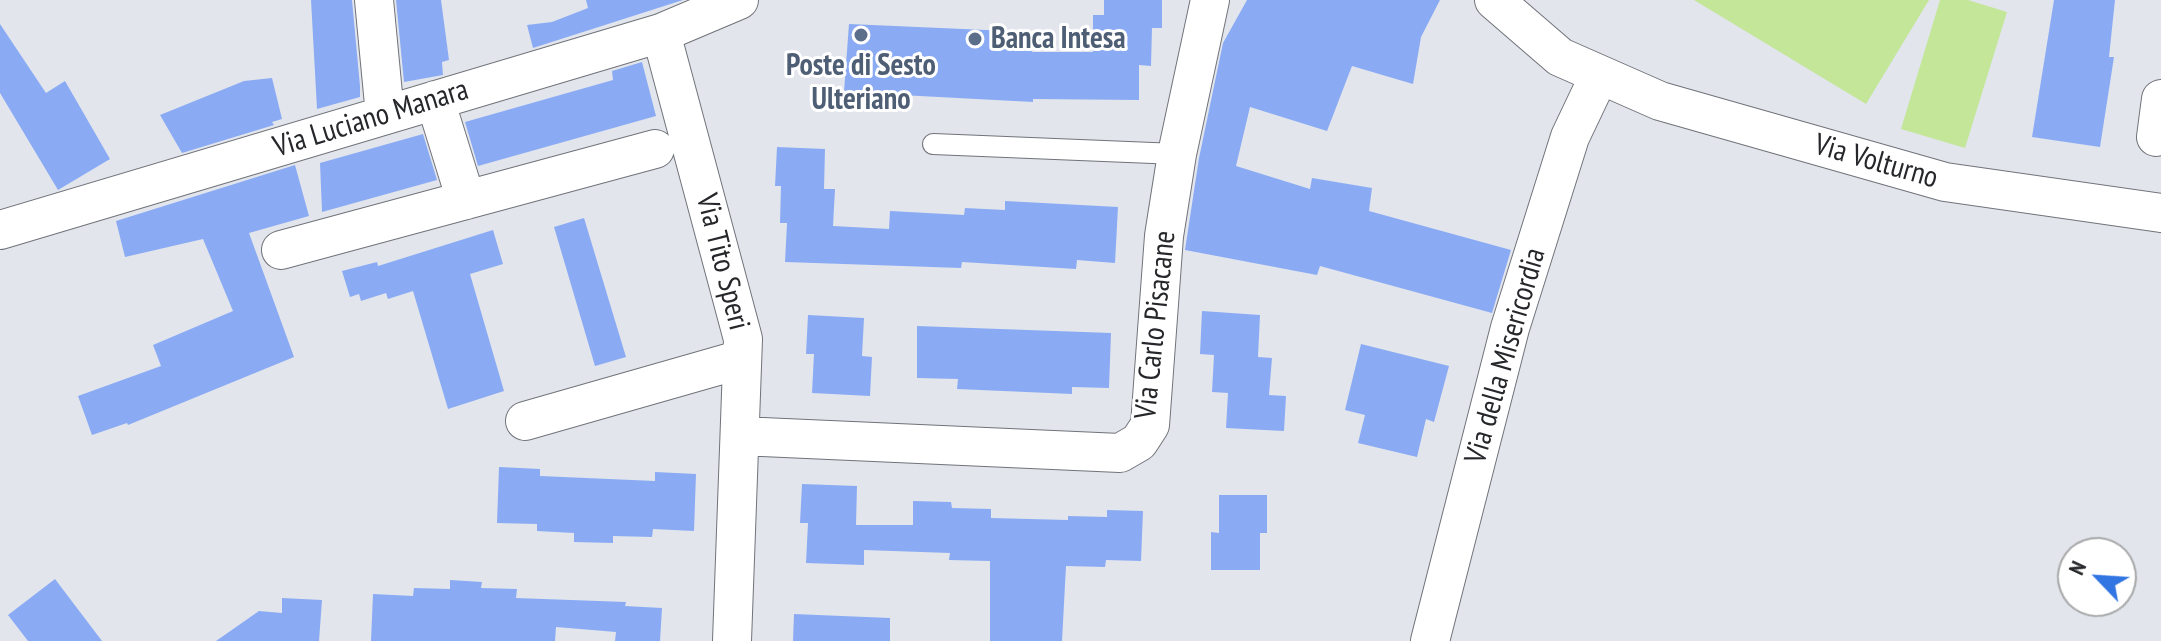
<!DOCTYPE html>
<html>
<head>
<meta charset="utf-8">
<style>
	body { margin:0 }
	#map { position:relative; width:2161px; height:641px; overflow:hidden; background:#e2e5ec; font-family:"PT Sans Narrow",sans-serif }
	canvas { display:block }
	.north { position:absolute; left:2057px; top:537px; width:80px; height:80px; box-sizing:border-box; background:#fff; border:2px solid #a8a9aa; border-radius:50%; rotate:295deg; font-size:22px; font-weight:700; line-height:32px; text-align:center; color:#26272a }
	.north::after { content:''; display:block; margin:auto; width:28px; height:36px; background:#3175e2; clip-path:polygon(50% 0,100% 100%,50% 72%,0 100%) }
</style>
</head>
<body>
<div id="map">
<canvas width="2161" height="641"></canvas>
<div class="north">N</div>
</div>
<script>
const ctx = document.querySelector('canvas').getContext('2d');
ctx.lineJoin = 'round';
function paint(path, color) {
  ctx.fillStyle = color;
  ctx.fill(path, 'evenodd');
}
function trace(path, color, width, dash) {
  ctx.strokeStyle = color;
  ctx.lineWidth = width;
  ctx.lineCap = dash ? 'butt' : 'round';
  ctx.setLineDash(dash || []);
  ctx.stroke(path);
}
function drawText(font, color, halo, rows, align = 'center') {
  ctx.font = font + ' "PT Sans Narrow",sans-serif';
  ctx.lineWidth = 6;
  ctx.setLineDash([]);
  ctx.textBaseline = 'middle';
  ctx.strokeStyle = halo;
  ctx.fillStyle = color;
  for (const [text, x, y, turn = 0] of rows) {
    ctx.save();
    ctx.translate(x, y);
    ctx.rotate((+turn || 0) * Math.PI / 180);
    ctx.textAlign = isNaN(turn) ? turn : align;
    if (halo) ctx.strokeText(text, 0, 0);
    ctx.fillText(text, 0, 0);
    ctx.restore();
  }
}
paint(new Path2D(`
	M1694,0H1929L1866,104Z
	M1940,0H1968L2007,12L1965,148L1901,129Z`), '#c3e698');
paint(new Path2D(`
	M311,0H352L360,86V97L317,109Z
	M396,0H441L449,60L442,62L443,75L404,82Z
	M586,0H683L533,48L527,25L552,22L588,8Z
	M1104,0H1162V28H1152L1151,66L1139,65V100L1033,99V102L844,92L849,24L1032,32V52H1093V15H1104Z
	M1247,0H1440L1421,37L1413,84L1352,66L1327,131L1250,107L1236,166L1310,189L1312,178L1372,188L1369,211L1511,250L1492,313L1320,266L1317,275L1185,250L1199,158L1223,43Z
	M2054,0H2115L2109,57H2114L2100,147L2032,137Z
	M0,24L46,93L65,81L110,159L58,190L0,93Z
	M642,62L656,116L478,166L465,122L613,80L612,71Z
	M272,78L282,119L272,122L274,125L182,153L160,115L244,81Z
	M423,134L437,180L322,212L320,163Z
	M777,147L825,149L824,189H835L833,226L889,229L890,211L964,215L965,208L1005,210V201L1118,207L1115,263L1077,260L1076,269L962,262L961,268L785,262L787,223H780L781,186H775Z
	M295,165L309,216L249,233L294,357L128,425L127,423L92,435L78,396L161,366L153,345L233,311L203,239L125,257L116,221Z
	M584,218L626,357L595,366L554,227Z
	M493,230L503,264L470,274L504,391L448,409L413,291L388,299L386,293L361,301L359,294L350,297L342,271L377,262L378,266Z
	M1202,311L1260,315L1258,357L1272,358L1269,395L1286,396L1284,431L1226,428L1228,393L1212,392L1214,355L1200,354Z
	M808,315L864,318L862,356L872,357L870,396L812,393L814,354H806Z
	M917,326L1111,333L1109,388L1072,387V394L957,389L958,379L917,378Z
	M1361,344L1449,366L1434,422L1426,419L1417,457L1358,443L1365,415L1345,410Z
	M499,467L540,469V476L655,481V472L696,474L694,531L653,529L652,537L613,536V543L574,542V533L537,531V524L497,523Z
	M802,484L857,486L856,525H913V501L951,502L952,508L991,509V518L1068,520V516L1107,517V510L1143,511L1141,561L1106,560L1105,567L1066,566L1062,641H990V561L949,560L950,553L864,550V565L806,563L808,523H800Z
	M1219,495H1267V533H1260V570H1211V532L1219,533Z
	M55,579L102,641H28L8,615Z
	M450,580L482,582L481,588L517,589L516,598L626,602L625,606L662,608L660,641H615L616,632L556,627L555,641H371L373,594L413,596L414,588L450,589Z
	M282,598L322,600L319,641H216L259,611L282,613Z
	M794,614L890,618V641H793Z`), '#8aabf4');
const service = new Path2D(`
	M933,144L1177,154`);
const minor = new Path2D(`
	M374,0L385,115
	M1494,0L1560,57L1660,101L1945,182L2161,213
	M661,33L743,339L732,641
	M435,100L466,200
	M2156,137L2161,99
	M0,230L661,33L739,0
	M281,250L655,149
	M525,421L742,359
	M740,436L1120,453L1139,442L1150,425L1164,236L1177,154L1210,0
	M1430,641L1510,328L1570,137L1599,76`);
trace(service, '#707379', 22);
trace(minor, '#707379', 40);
trace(service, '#fff', 20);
trace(minor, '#fff', 38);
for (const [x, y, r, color] of [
	[861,35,8,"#5c6f8a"],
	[975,39,8,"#5c6f8a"]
]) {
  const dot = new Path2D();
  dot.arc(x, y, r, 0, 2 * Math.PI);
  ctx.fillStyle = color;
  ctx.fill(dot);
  trace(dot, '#fff', 3);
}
drawText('bold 30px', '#4e5e75', '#fff', [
	["Banca Intesa",991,39],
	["Poste di Sesto",861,66,"center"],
	["Ulteriano",861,100,"center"]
], 'left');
drawText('30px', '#26272a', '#fff', [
	["Via Luciano Manara",371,119,-17],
	["Via Volturno",1876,162,16],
	["Via Tito Speri",722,262,76],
	["Via Carlo Pisacane",1156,325,-84],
	["Via della Misericordia",1506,356,-74]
]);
</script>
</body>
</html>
